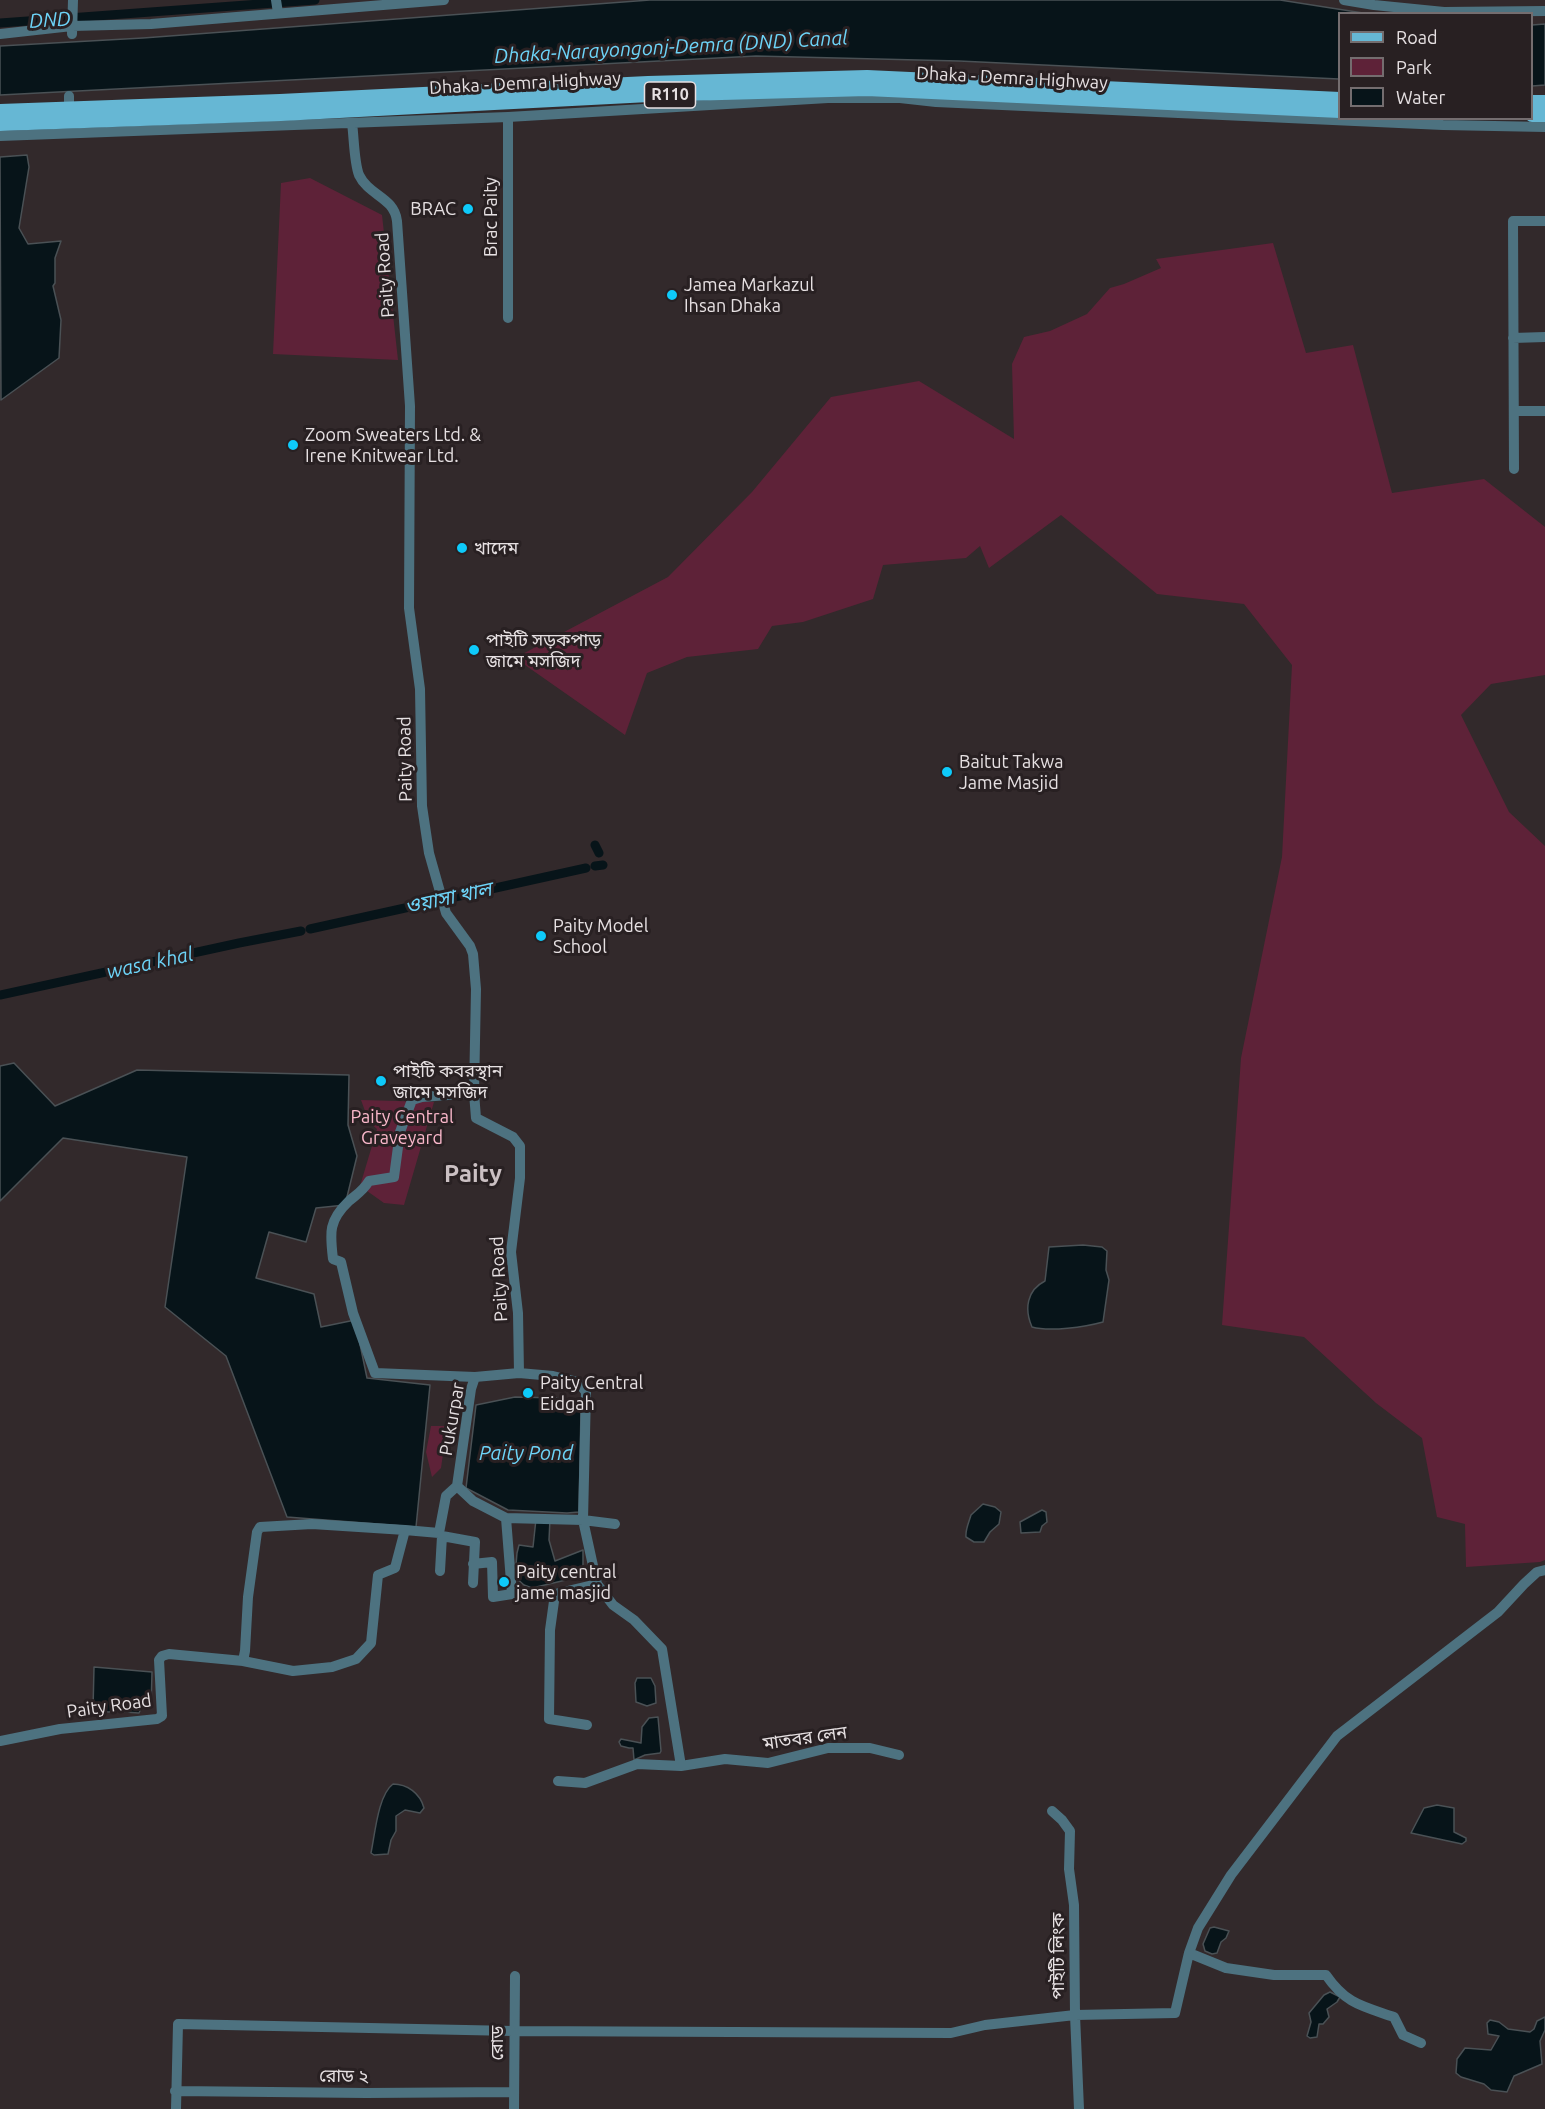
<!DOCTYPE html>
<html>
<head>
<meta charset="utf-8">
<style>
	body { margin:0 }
	#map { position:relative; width:1545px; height:2109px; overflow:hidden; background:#32292b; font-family:Ubuntu,sans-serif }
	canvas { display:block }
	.legend { position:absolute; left:1338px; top:12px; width:195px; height:108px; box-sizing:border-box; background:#282022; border:2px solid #746d6f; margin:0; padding:8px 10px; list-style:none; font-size:18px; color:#e6e0e2 }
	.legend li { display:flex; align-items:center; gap:12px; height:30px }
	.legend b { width:30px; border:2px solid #746d6f }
</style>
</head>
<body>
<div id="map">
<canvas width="1545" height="2109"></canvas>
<ul class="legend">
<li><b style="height:8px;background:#66b7d4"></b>Road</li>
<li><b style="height:16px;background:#5e2238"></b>Park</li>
<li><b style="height:16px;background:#071419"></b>Water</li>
</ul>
</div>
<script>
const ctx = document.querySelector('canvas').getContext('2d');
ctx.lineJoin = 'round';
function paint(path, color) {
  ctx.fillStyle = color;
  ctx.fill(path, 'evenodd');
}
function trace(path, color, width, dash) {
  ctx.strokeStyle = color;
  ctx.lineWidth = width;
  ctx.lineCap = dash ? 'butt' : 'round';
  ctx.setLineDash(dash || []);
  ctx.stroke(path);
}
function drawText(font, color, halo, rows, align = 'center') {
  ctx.font = font + ' Ubuntu,"Noto Sans Bengali",sans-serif';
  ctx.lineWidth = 6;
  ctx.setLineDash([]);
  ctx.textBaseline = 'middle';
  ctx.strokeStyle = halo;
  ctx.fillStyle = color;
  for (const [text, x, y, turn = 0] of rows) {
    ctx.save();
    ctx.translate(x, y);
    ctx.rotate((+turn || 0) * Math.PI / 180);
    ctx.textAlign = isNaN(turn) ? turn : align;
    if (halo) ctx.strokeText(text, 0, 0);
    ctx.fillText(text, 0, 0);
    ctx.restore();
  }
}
paint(new Path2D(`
	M310,178L382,215L398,360L273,354L281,183Z
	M1273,243L1306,353L1353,345L1392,493L1484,479L1545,527V675L1491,684L1461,715L1509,812L1545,846V1560L1540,1562L1466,1567L1465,1524L1437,1517L1422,1438L1376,1403L1304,1337L1222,1325L1241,1058L1282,857L1292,665L1244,604L1157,594L1061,515L989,568L980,546L966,558L883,565L873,599L803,622L772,626L758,649L687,657L647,673L625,735L515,658L668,577L752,492L831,397L919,381L1014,439L1012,364L1024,337L1050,331L1087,314L1110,288L1124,284L1161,268L1156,259Z
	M361,1100L434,1102L404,1205L384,1203L360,1186L377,1129L369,1122Z
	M431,1426H447L441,1468L432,1477L426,1452Z`), '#5e2238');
const water = new Path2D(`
	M650,0H1280L1363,13L1340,14L1339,79L959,61L756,56L0,95V46L143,38Z
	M1545,24V85L1532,86V25Z
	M27,155L29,167L19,228L28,244L61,241L55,258V283L53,286L61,320L59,358L1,400L0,157Z
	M14,1063L55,1106L137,1070L349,1075L348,1125L357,1156L345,1205L316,1208L306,1242L269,1232L256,1278L314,1294L321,1327L355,1320L367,1378L430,1385L416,1527L287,1517L226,1356L165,1307L187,1157L63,1138L0,1201V1066Z
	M1083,1245L1102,1247L1107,1251L1106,1270L1109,1280L1103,1322C1085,1327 1050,1332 1032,1327C1024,1309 1027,1290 1045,1281L1049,1247Z
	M515,1397L559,1398L581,1410L579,1512L567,1513L508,1510L466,1488L476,1405Z
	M983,1504L995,1507L1001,1512L999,1524L990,1532L984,1542H974L966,1537C965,1530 969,1522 971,1515Z
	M1042,1510L1046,1512L1047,1522L1042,1526L1040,1532L1021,1533L1020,1522Z
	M536,1519H550L549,1540L555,1561L583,1550V1576L532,1588L524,1585L515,1577L517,1553L519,1545L533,1547Z
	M94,1667L152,1672L151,1708L142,1706L139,1713L125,1712L121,1708L109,1712L93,1710Z
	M637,1678H651L655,1686L656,1703L647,1706L636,1702L635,1683Z
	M658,1717L661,1751L660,1753L645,1755L634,1760L633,1748H629L621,1746L619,1742L621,1739L641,1743L642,1727L649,1718Z
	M393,1784C407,1784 420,1793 424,1808L420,1813L405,1810L396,1816V1831L391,1840L388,1854L374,1855L371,1853C375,1834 378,1795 393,1784Z
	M1437,1805L1454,1808V1832L1466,1838V1841L1462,1844L1411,1833L1424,1808Z
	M1214,1927L1229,1931L1226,1938L1221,1942L1217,1953L1212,1954L1205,1951L1203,1944L1210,1928Z
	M1330,1992L1340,1997L1337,2002L1327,2009L1329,2017L1323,2024H1319L1317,2037L1310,2038L1307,2036L1311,2022L1309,2013L1324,1995Z
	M1545,2017V2030L1540,2041L1542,2064L1514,2076L1507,2092L1491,2090L1484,2084L1461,2077L1456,2073L1457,2059L1465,2048L1491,2050L1499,2036L1488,2034L1487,2023L1490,2020L1499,2022L1508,2029L1530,2032L1534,2029L1537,2021Z`);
paint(water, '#071419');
trace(water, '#4a5155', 1.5);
trace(new Path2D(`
	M0,23L315,0
	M595,845L599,853
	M595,866L603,865
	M310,929L586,868
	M0,995L239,943L301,931`), '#071419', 9);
trace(new Path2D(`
	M276,0L278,13
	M1344,0L1374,5L1444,12L1545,11
	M0,34L72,26L151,24L444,0
	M72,34L73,0
	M69,114V96
	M352,123C354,137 354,162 359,175C369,196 394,197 397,221L410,406L409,608L420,689L422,806L429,853L446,913L470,946L473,954L476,989L474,1093L476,1118L513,1137L520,1146V1178L511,1252L518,1313L519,1373
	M0,136L508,117L828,98H900L936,102L1443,125L1545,127
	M508,318V117
	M1513,338L1545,337
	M1514,411H1545
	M1514,469L1513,221H1545
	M474,1093L422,1097L412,1100L400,1132L394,1177L369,1181C363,1191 357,1194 349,1201C328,1221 330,1233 333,1259L341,1262L353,1313L375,1373L475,1377
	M519,1373L553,1376L578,1382L586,1392L583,1520L506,1518L473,1501L457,1486L471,1389L475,1377Z
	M506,1518L512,1594
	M439,1533L446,1496L457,1486
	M473,1564L492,1562L493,1597L512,1594H555L597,1584L583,1520L615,1524
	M440,1571L442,1536
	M597,1584L613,1605L634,1620L662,1649L681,1766L725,1759L768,1763L828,1748H870L899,1755
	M555,1594L550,1630L549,1719L587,1725
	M243,1661L293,1671L332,1667L356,1659L371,1643L378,1575L395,1568L405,1530L439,1533L442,1536L475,1542L473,1583
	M0,1741L60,1729L157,1719L162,1716L159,1660L162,1656L169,1654L243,1661L245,1651L248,1597L257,1532L260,1527L312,1524L405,1530
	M558,1781L585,1783L637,1764L681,1766
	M1052,1811L1062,1820L1070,1831L1069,1869L1074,1905L1075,2015L1079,2109
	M1189,1953L1226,1968L1274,1975H1326C1346,2004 1362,2006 1394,2017L1403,2035L1421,2043
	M175,2091L366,2093L514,2092
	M176,2109L178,2024L513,2031L951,2033L985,2025L1075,2015L1175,2013L1189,1953L1198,1928L1231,1875L1337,1736L1498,1612L1524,1584L1537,1572L1545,1570
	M514,2109L515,1976`), '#4d7280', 10);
trace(new Path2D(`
	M1532,102H1545
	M0,111L280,101L648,83L867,77L1340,99
	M1532,115H1545
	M0,124L281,114L649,95L867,89L1340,111`), '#66b7d4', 14);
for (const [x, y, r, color] of [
	[468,209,6,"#0ecafa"],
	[672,295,6,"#0ecafa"],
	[293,445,6,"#0ecafa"],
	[462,548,6,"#0ecafa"],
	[474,650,6,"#0ecafa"],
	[947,772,6,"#0ecafa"],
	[541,936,6,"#0ecafa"],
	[381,1081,6,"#0ecafa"],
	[528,1393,6,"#0ecafa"],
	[504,1582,6,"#0ecafa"]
]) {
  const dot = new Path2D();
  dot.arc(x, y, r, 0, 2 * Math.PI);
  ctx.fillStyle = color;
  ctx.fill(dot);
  trace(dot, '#282022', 2);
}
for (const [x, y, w] of [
	[670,95,51]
]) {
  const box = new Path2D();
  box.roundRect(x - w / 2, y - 13, w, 26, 4.5);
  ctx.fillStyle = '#282022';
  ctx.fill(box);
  trace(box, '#e6e0e2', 1.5);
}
drawText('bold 16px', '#e6e0e2', null, [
	["R110",670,95]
]);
drawText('18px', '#e6e0e2', '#282022', [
	["Dhaka - Demra Highway",1012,78,3],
	["Dhaka - Demra Highway",525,83,-3],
	["Brac Paity",491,217,-90],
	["Paity Road",385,275,-94],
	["Paity Road",405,759,-91],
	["Paity Road",499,1279,-93],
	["Pukurpar",452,1419,-80],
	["Paity Road",109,1706,-8],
	["মাতবর লেন",805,1738,-8],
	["পাইটি লিংক",1058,1956,-90],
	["রোড",497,2043,-90],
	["রোড ২",344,2076,1]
]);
drawText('18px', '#e6e0e2', '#282022', [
	["BRAC",456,209,"right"],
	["Jamea Markazul",684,285],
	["Ihsan Dhaka",684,306],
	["Zoom Sweaters Ltd. &",305,435],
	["Irene Knitwear Ltd.",305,456],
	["খাদেম",474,548],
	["পাইটি সড়কপাড়",486,640],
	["জামে মসজিদ",486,661],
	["Baitut Takwa",959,762],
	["Jame Masjid",959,783],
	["Paity Model",553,926],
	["School",553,947],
	["পাইটি কবরস্থান",393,1071],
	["জামে মসজিদ",393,1092],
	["Paity Central",540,1383],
	["Eidgah",540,1404],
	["Paity central",516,1572],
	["jame masjid",516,1593]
], 'left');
drawText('18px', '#fbb8cb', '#282022', [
	["Paity Central",402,1117],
	["Graveyard",402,1138]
]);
drawText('italic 20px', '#6dd4f8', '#282022', [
	["DND",50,20,-4],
	["Dhaka-Narayongonj-Demra (DND) Canal",671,47,-3],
	["ওয়াসা খাল",448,898,-12],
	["wasa khal",150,963,-12],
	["Paity Pond",526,1453]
]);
drawText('bold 24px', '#cbc0c3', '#282022', [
	["Paity",473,1174]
]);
</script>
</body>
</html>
